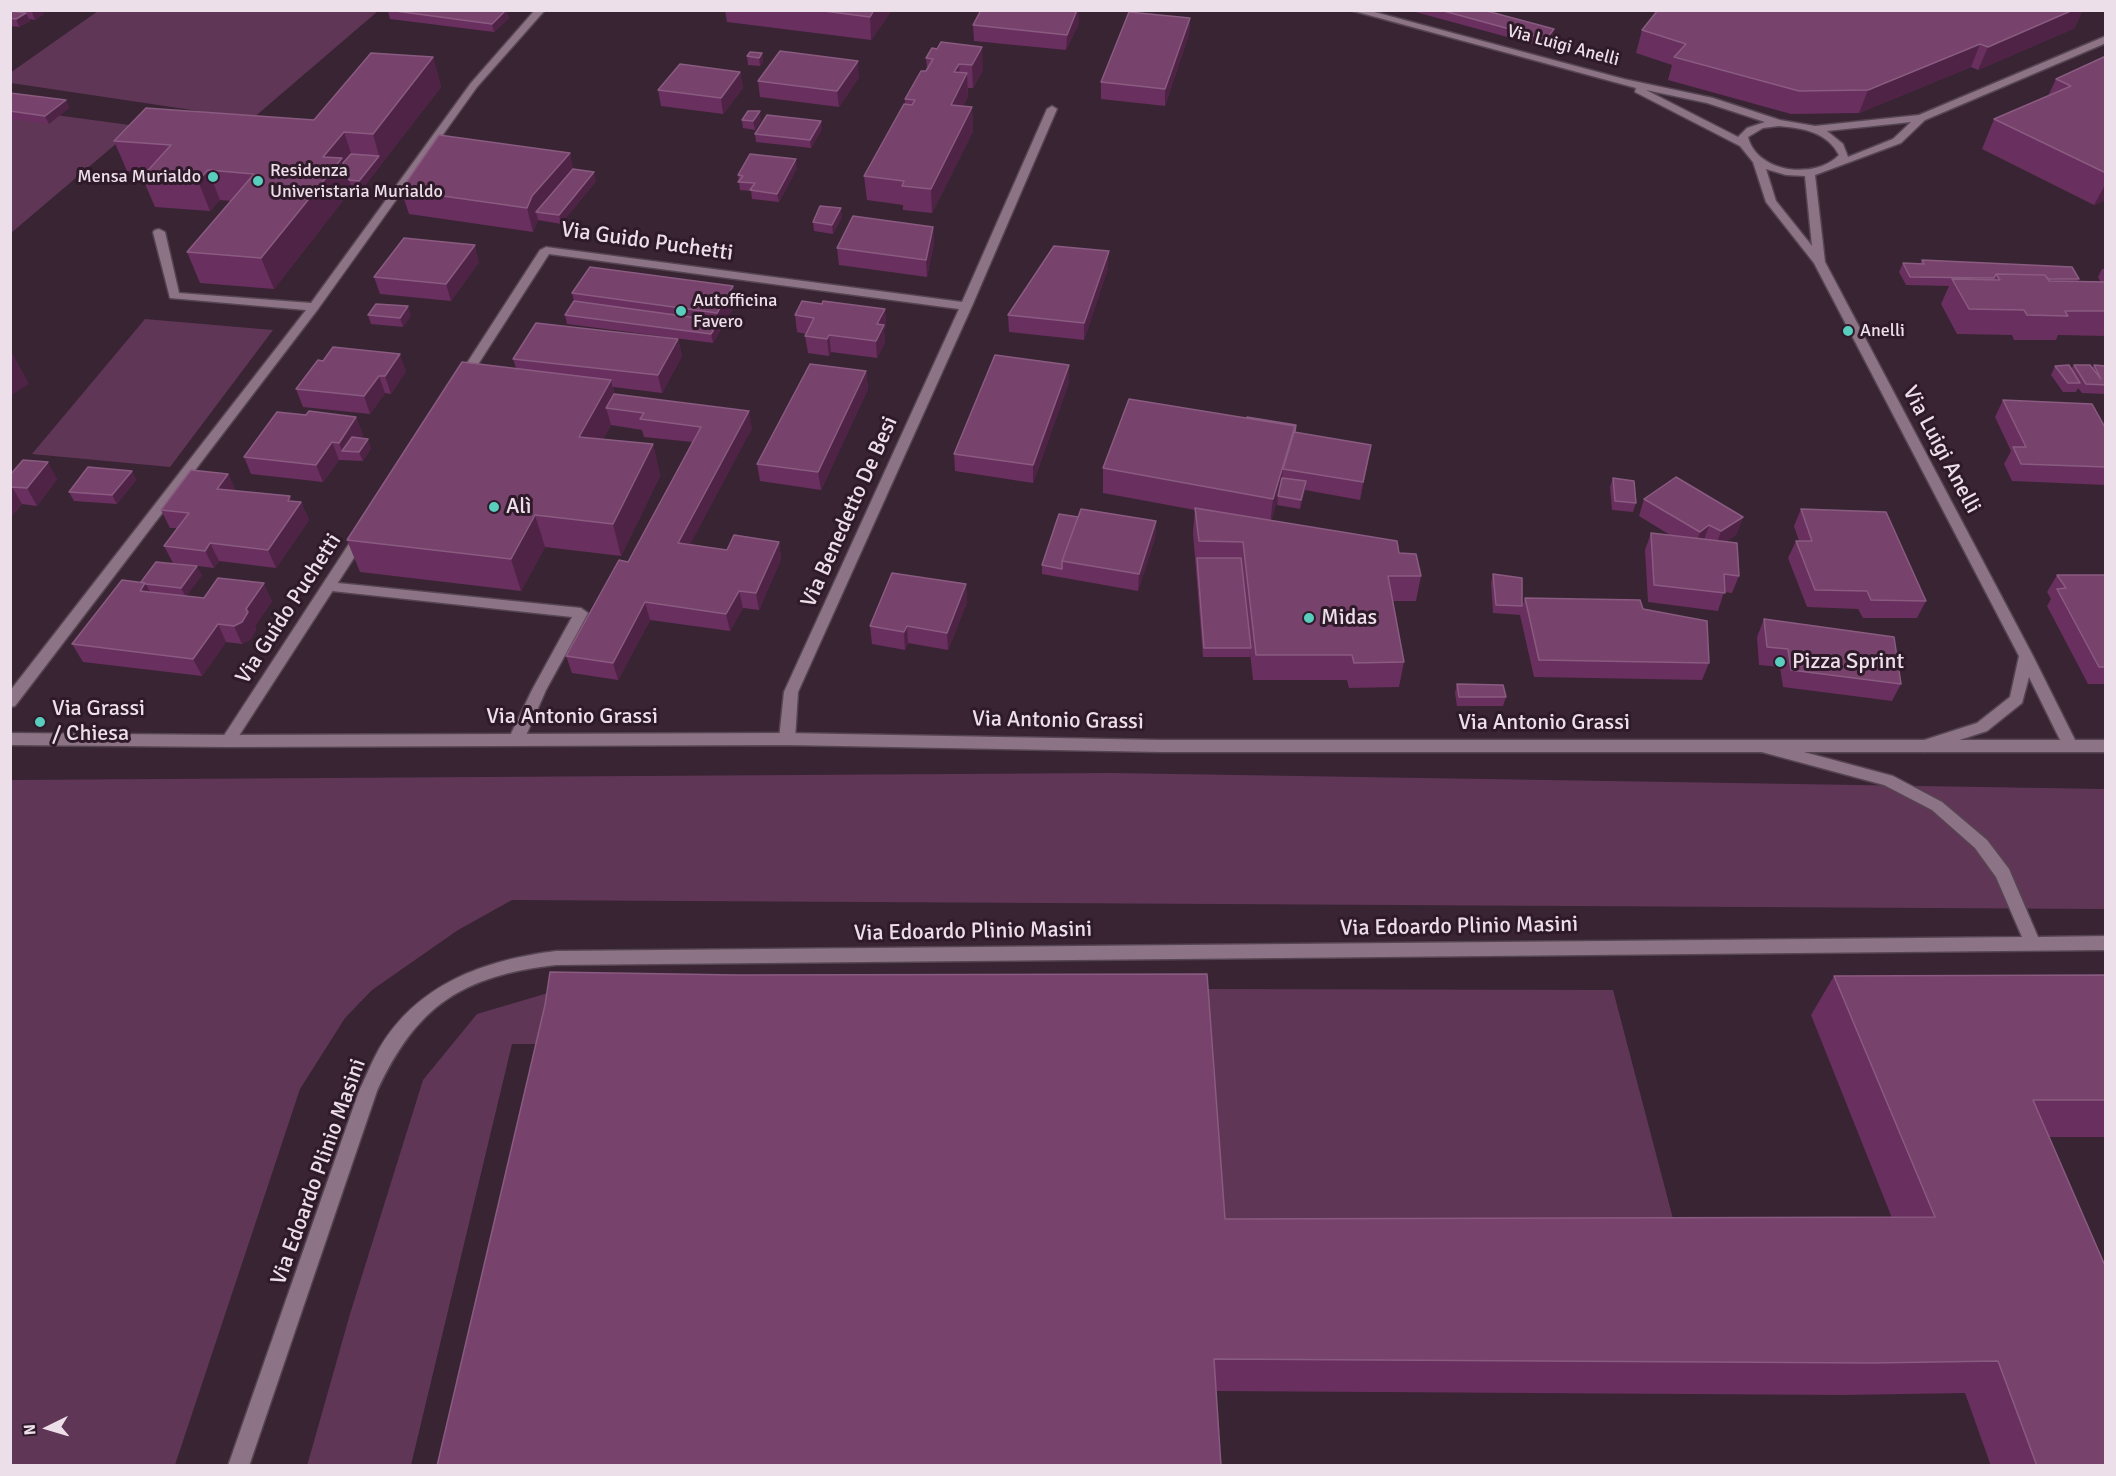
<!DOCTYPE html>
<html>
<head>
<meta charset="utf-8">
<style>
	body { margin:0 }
	#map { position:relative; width:2116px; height:1476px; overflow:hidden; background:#382433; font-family:Signika,sans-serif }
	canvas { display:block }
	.frame { position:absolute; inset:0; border:12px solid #eddfe9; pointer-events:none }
	.north { position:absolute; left:18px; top:1398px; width:60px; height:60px; -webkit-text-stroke:4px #2e1a29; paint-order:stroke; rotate:265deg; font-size:16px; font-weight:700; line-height:24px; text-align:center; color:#eddfe9 }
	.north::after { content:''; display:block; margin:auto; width:21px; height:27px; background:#eddfe9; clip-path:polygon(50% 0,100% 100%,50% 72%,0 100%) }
</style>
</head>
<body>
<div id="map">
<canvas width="2116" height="1476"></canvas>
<div class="frame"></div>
<div class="north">N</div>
</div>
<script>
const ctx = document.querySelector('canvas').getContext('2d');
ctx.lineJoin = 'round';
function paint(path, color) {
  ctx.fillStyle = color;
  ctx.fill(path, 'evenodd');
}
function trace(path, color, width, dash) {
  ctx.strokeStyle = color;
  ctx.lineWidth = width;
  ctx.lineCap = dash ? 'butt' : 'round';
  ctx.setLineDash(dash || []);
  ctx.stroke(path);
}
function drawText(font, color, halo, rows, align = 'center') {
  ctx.font = font + ' Signika,sans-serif';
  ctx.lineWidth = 6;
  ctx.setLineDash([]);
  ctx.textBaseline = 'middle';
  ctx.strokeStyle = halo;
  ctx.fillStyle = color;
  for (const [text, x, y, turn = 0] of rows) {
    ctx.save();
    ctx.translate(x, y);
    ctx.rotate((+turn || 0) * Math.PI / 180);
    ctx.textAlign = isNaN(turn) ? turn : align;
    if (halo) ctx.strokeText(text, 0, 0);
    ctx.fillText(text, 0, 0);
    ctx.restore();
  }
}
paint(new Path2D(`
	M98,11H378L252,119L11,83L10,73Z
	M11,109L137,126L11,233Z
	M145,319L273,330L170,467L32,454Z
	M1112,773L2105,789V909L512,900L458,930L372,990L345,1018L300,1089L175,1465H11L10,780Z
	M1202,989L1613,990L1682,1253L1219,1254L560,1044H512L411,1465L307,1466L350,1314L423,1080L477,1014L548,993Z`), '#603657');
const service = new Path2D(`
	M535,10H545L477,87L318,309L15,706L10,707V691L306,310L170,298L153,232L155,230L159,229L165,232L179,293L311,303L471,83Z
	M328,582L581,608L588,613L546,690L524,740L521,744H511L508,740L532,690L572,617L323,590L321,587Z`);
const minor = new Path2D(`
	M1350,10H1367L1624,79L1713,98L1780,120L1815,126L1919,115L2106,36V43L1925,120L1901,143L1815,175L1825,262L2033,656L2078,746L2075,750H2065L2029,677L2022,703L1987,731L1923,752L1918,750L1915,746L1918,742L1977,723L2010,697L2019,656L1814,263L1766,202L1753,162L1740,146L1635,92L1636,88ZM1646,90L1707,103L1765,122L1747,128L1738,137ZM1911,122L1893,139L1848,157L1843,144L1827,131ZM1779,126C1803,128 1827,132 1839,155C1815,180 1757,173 1748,137L1763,128ZM1766,169L1786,175L1805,176L1812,246L1776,201Z
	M1052,106L1057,109L972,306L798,692L795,739L792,743H782L779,739L784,692L959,309L549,254L466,383H458L456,380L540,250L546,247L962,302L1047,109Z
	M363,529L370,533L233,745H223L220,741L223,737L358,530Z
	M1763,741L1893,776L1942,802L1987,840L2009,869L2038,937L2106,936V950L556,965C462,976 417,1005 377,1091L249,1466H228L359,1091C366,1077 371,1063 379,1049C417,984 484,960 556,951L2022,937L1996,877L1975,848L1932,810L1884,785L1758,751L1755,747L1758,743Z`);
const tertiary = new Path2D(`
	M10,733L228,735L787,733L1161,740H2106V752H1161L787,745L228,747L10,745Z`);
trace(service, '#554451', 3);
trace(minor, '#554451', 3);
trace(tertiary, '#554451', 3);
paint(service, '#8c7385');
paint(minor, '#8c7385');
paint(tertiary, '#8c7385');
paint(new Path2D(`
	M42,10L44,14L35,20L29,19L30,21L19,27L10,26V11Z
	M725,10H892L871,40L727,22Z
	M981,10H1079V23L1066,50L974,41L973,25Z
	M1408,10H1483L1554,29L1552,37L1544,47Z
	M388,11L509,18L494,32L390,19Z
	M1190,18L1189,34L1165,106L1101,99V82Z
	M2075,28L1978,70L1971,67L1859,113L1791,114L1668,80L1672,65L1636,53L1642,30Z
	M937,49L983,70L973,88H968V96L963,106L972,107L973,131L932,213L903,210V205L867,200L864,176L905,104V99L927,69L926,58Z
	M762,53L763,62L760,66L748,65L747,56Z
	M2106,56V200L2094,205L1982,149L1994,119L2048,96L2056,79Z
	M433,57L441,87L362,189H352L274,289L200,283L187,252L231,201L220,200L210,211L155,207L142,177L146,173L127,171L114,141L314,120Z
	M740,72L743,88L723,114L661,106L658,90Z
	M859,77L839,107L760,97L758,81Z
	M10,93L66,100L69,108L49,124L10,119Z
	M742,120H761L755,130L743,128Z
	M822,129L811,148L756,142L755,134Z
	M570,153L573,169L596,181L561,224L538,220L533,232L409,214L401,190Z
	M797,168L779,202L752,199L751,191L740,190L738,175Z
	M842,217L833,234L814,231L813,222Z
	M933,227L934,243L927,277L839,265L837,248Z
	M1922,260L2079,279L2078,281H2100L2098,277L2102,269H2106V336L2058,335L2056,340H2014L2012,335L1957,334L1941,304L1949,286L1906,285L1899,272L1903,263L1920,264Z
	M479,262L451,301L380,294L374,277Z
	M1108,268L1084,340L1009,332L1008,315Z
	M733,286L736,303L713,343L567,324L565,315L574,301L572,293Z
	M822,304L885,309L886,326L884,330L885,342L877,358L831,352L829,356L808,353L805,336L806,334L797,332L795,315Z
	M368,315H411L403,327L371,324Z
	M678,339L682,356L662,393L613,387L614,394L752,428L690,544L727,550L779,542L781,559L759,610L743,608L730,631L650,620L618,680L572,673L566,656L628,562L692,442L644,437L642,430L611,425L603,439L653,444L660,476L621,556L545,547L521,591L360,572L347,540L516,368L513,359Z
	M2074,365L2092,368L2094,365L2106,366V394L2082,393L2078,388L2076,392H2063L2051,375L2055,366L2071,369Z
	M406,371L391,394L385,393L370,414L303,407L296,389Z
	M866,371L868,389L821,490L760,481L757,464Z
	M1069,382L1033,483L955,471L954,454Z
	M2003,400L2106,429V485L2012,481L2004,464L2011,451L1995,417Z
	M306,415L356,417L363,435L360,438L371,448L363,461L339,460L323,482L251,474L244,457Z
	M1295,432L1368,462L1360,500L1305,490L1300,509L1277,505L1278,497L1271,521L1399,553L1421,576L1416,601H1393L1404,662L1399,687L1349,688L1347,680H1253L1250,653V657H1203L1193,533L1195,510L1103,493V468Z
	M132,471L136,480L117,504L74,501L69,492Z
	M228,474L236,491L301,502L309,520L276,568L219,561L214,568L173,563L164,546L177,528H170L161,510Z
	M10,475L57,479L37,506L22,504L10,518Z
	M1613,478L1636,503L1633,512L1612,510L1610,487Z
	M1644,499L1743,517L1736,535L1725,542L1739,576L1732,593L1724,592L1718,611L1648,602L1645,550L1651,533L1670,535L1639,516Z
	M1801,509L1926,601L1917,618H1863L1858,609L1807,607L1788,558L1796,541H1799L1794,526Z
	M1078,517L1156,521L1155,538L1138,591L1042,574V565Z
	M1493,574L1522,606L1525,598L1643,609L1709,663L1702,680L1534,677L1520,615L1493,613L1491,583Z
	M202,575L186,596L204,598L272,601L255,626L256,629L251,639L242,644L226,642L202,676L83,662L72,644L141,582Z
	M2057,575H2106V684H2088L2047,606L2051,599L2047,592Z
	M966,584L967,602L948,650L908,643L905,650L872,644L870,626Z
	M1764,619L1901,684L1892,701L1783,687L1780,667L1759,665L1757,637Z
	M1457,684L1506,697L1503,706H1457L1455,693Z
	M2106,975V1137H2049L2106,1466H1991L1965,1393L1843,1395L1216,1391L437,1466L1225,1219L1892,1218L1811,1015L1834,976Z`), '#692f5e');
paint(new Path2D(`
	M34,10H42L44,14L35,20L32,12Z
	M507,10L509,18L494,32L492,24Z
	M874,10H892L871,40L870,17Z
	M1077,10H1079V23L1066,50L1067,35Z
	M2073,10H2083L2075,28L1978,70L1988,47Z
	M26,13L30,21L19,27L16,19Z
	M1190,18L1189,34L1165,106V89Z
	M1554,29L1552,37L1544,47L1546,39Z
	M1980,44L1971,67L1859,113L1868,90Z
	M982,47L983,70L973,88L972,65Z
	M762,53L763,62L760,66L759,58Z
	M433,57L441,87L362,189L359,181L379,156L373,134Z
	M858,61L859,77L839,107L837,91Z
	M959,64L960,87L954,72Z
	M740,72L743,88L723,114L721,98Z
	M967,73L968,96L952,128L951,105Z
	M66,100L69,108L49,124L45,116Z
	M972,107L973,131L932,213L931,189Z
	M760,111L761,120L755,130L753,121Z
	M821,121L822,129L811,148L810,140Z
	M344,132L354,162L346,171L352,189L274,289L261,258L323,157Z
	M570,153L575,177L536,212L538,220L533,232L527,208L532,196Z
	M796,159L797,168L779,202L777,194Z
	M208,170L220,200L210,211L198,181Z
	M594,172L596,181L561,224L559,215Z
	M2106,183V200L2094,205Z
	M841,208L842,217L833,234L832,225Z
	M933,227L934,243L927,277L926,260Z
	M475,245L479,262L451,301L446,284Z
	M1109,251L1108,268L1084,340V323Z
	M733,286L736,303L713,343L711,334L719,321L717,313Z
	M408,306L411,315L403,327L400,318Z
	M885,309L886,326L884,330L885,342L877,358L876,341L877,324Z
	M829,335L831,352L829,356L827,339Z
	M678,339L682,356L662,393L658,375Z
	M10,349L29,384L10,396Z
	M400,354L406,371L391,394L385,376Z
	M1069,365V382L1033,483V465Z
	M866,371L868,389L821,490L818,472Z
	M379,376L385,393L370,414L364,396Z
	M611,380L618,410L606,408L611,425L587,468L579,437Z
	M749,411L752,428L682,560L678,543Z
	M356,417L363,435L351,452L342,451L339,443Z
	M1296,425L1295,434L1283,469L1281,486L1270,524L1273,499L1295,426Z
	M368,439L371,448L363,461L359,452Z
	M332,442L339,460L323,482L316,465Z
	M653,444L660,476L621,556L613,524Z
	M1371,445L1368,462L1360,500L1363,482Z
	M48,462L57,479L37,506L27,488Z
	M132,471L136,480L117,504L112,495Z
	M228,474L236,491L217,489Z
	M1306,481L1305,490L1300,509L1301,500Z
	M12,487L22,504L10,518V488Z
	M290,496L296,510L301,502L309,520L276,568L268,550Z
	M535,515L545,547L521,591L511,559Z
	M1743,517L1736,535L1715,549L1721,531Z
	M1156,521L1155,538L1138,591L1139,574Z
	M1709,525L1703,543L1694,550L1700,532Z
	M779,542L781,559L759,610L756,593Z
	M210,543L219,561L214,568L205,551Z
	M197,566L202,575L186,597L181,588Z
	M145,583L155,600L140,591Z
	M264,583L272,601L255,626L256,629L251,639L242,644L234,626Z
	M966,584L967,602L948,650L947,633Z
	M739,591L743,608L730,631L726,614Z
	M645,602L650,620L618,680L613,663Z
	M218,624L226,642L202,676L193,659Z
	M907,626L908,643L905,650L904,632Z`), '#4f2346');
const building = new Path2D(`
	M388,10H506L492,24Z
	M816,10H874L870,17Z
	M981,10H1077L1067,35L973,25Z
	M1440,10H1483L1554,29L1546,39Z
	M1658,10H2073L1988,47L1980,44L1868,90L1799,91L1674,57L1686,44L1642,30Z
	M10,11L26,13L16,19L10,18Z
	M1129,12L1190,18L1165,89L1101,82Z
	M941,42L982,47L972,65L959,64L954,72L967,73L951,105L972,107L931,189L902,186L904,181L864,176L904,104L912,105L915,100L905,99L921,71H926L933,59L926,58L932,48L937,49Z
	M780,51L858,61L837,91L758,81Z
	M750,52L762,53L759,58L747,56Z
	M371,53L433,57L373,134L344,132L323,157L342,158L261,258L187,252L254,174L208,170L198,181L142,177L171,145L114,141L146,108L314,120Z
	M2106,56V173L1994,119L2071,86L2056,79Z
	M680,64L740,72L721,98L658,90Z
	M10,93L66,100L45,116L10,111Z
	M748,111H760L753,121L742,120Z
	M767,115L821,121L810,140L755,134Z
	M439,135L570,153L532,196L527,208L401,190Z
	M351,154L379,156L359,181L349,180L343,163Z
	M750,154L796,159L777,194L750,190L755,183L738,182L743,176L738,175Z
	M573,169L594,172L559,215L536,212Z
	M820,206L841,208L832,225L813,222Z
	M853,216L933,227L926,260L837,248Z
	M404,238L475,245L446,284L374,277Z
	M1054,246L1109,251L1084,323L1008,315Z
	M1922,260L2072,267L2079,279H2048L2045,275L1996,274L1994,278L1910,277L1903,263L1924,264Z
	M590,267L733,286L717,313L572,293Z
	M1996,274L2045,275L2049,281L2106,282V311H2065L2068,316L2027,315L2024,310L1969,309L1952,279L2000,280Z
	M574,301L719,321L711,334L565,315Z
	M802,301L822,304L823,301L885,309L877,324L884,325L876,341L829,335L827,339L805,336L814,318L795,315Z
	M376,304L408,306L400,318L368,315Z
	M536,323L678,339L658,375L513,359Z
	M333,347L400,354L385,376H379L364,396L296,389L318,360L323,361Z
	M995,355L1069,365L1033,465L954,454Z
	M462,362L611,380L579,437L653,444L613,524L535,515L511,559L347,540Z
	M810,364L866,371L818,472L757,464Z
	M2069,365L2080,383H2068L2055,366Z
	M2074,365H2090L2101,379L2094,365L2106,366V385L2086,384Z
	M614,394L749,411L678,543L727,550L734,535L779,542L756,593L739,591L726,614L645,602L613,663L566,656L619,560L628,562L701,427L640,419L644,413L606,408Z
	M1129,399L1295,426L1273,499L1103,468Z
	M2003,400L2092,404L2106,429V467L2021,464L2013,447H2026Z
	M309,411L356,417L339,443L332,442L316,465L244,457L277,412L306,415Z
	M1247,417L1296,425L1295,432L1294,433L1295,426L1247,418Z
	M1294,432L1371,445L1363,482L1283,469Z
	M352,437L368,439L359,452L342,451Z
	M23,460L48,462L27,488L12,487L10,488V475Z
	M88,467L132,471L112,495L69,492Z
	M191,470L228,474L217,489L290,496L288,501L301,502L268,550L210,543L205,551L164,546L189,513L161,510Z
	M1676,477L1743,517L1721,531L1709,525L1700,532L1644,499Z
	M1282,478L1306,481L1301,500L1278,496Z
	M1613,478L1634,481L1636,503L1615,501Z
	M1195,508L1397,541L1399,553L1416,554L1421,576H1388L1404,662L1354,663L1352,655H1256L1243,542L1199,541Z
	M1081,509L1156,521L1139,574L1062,561Z
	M1801,509L1886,512L1926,601L1871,600L1867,591L1815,590L1796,541H1812Z
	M1059,514L1078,517L1062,561V569L1042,565Z
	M1651,533L1737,543L1739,576L1724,574L1725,593L1654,585Z
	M1197,558H1241L1251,648H1204Z
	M156,562L197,566L181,588L146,584L145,583L141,582Z
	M892,573L966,584L947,633L907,626L904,632L870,626Z
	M1493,574L1522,578V606L1496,605Z
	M2057,575H2106V667H2099L2057,589L2066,588Z
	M218,578L264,583L246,609L248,612L242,622L234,626L218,624L193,659L72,644L122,580L145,583L140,591L204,598Z
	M1525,598L1640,600L1643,609L1707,621L1709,663L1539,660Z
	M1764,619L1894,637L1901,684L1791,670L1788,649L1767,647Z
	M1457,684L1503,685L1506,697H1459Z
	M550,972L737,975L1207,974L1225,1219L1935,1217L1834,976L2106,975V1100H2033L2106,1268V1466H2037L1998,1361L1872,1363L1214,1359L1221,1466H437L545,1005Z`);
paint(building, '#77426c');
trace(building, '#8a5b80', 1.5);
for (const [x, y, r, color] of [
	[213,177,6,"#59cebe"],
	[258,181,6,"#59cebe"],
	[681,311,6,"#59cebe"],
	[1848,331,6,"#59cebe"],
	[494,507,6,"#59cebe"],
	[1309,618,6,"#59cebe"],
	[1780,662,6,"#59cebe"],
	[40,722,6,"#59cebe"]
]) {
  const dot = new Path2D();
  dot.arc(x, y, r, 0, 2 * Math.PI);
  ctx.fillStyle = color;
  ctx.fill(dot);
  trace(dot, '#2e1a29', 2);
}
drawText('18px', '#eddfe9', '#2e1a29', [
	["Via Luigi Anelli",1563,46,15]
]);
drawText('18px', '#eddfe9', '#2e1a29', [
	["Residenza",270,171],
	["Univeristaria Murialdo",270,192],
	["Mensa Murialdo",201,177,"right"],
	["Autofficina",693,301],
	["Favero",693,322],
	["Anelli",1860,331]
], 'left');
drawText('22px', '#eddfe9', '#2e1a29', [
	["Via Guido Puchetti",647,242,8],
	["Via Luigi Anelli",1941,450,62],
	["Via Benedetto De Besi",850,512,-66],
	["Via Guido Puchetti",289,609,-57],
	["Via Antonio Grassi",572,717],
	["Via Antonio Grassi",1058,721,1],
	["Via Antonio Grassi",1544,723],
	["Via Edoardo Plinio Masini",1459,927,-1],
	["Via Edoardo Plinio Masini",973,932,-1],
	["Via Edoardo Plinio Masini",319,1172,-70]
]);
drawText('22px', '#eddfe9', '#2e1a29', [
	["Alì",506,507],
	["Midas",1321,618],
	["Pizza Sprint",1792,662],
	["Via Grassi",52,709],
	["/ Chiesa",52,734]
], 'left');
</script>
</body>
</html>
